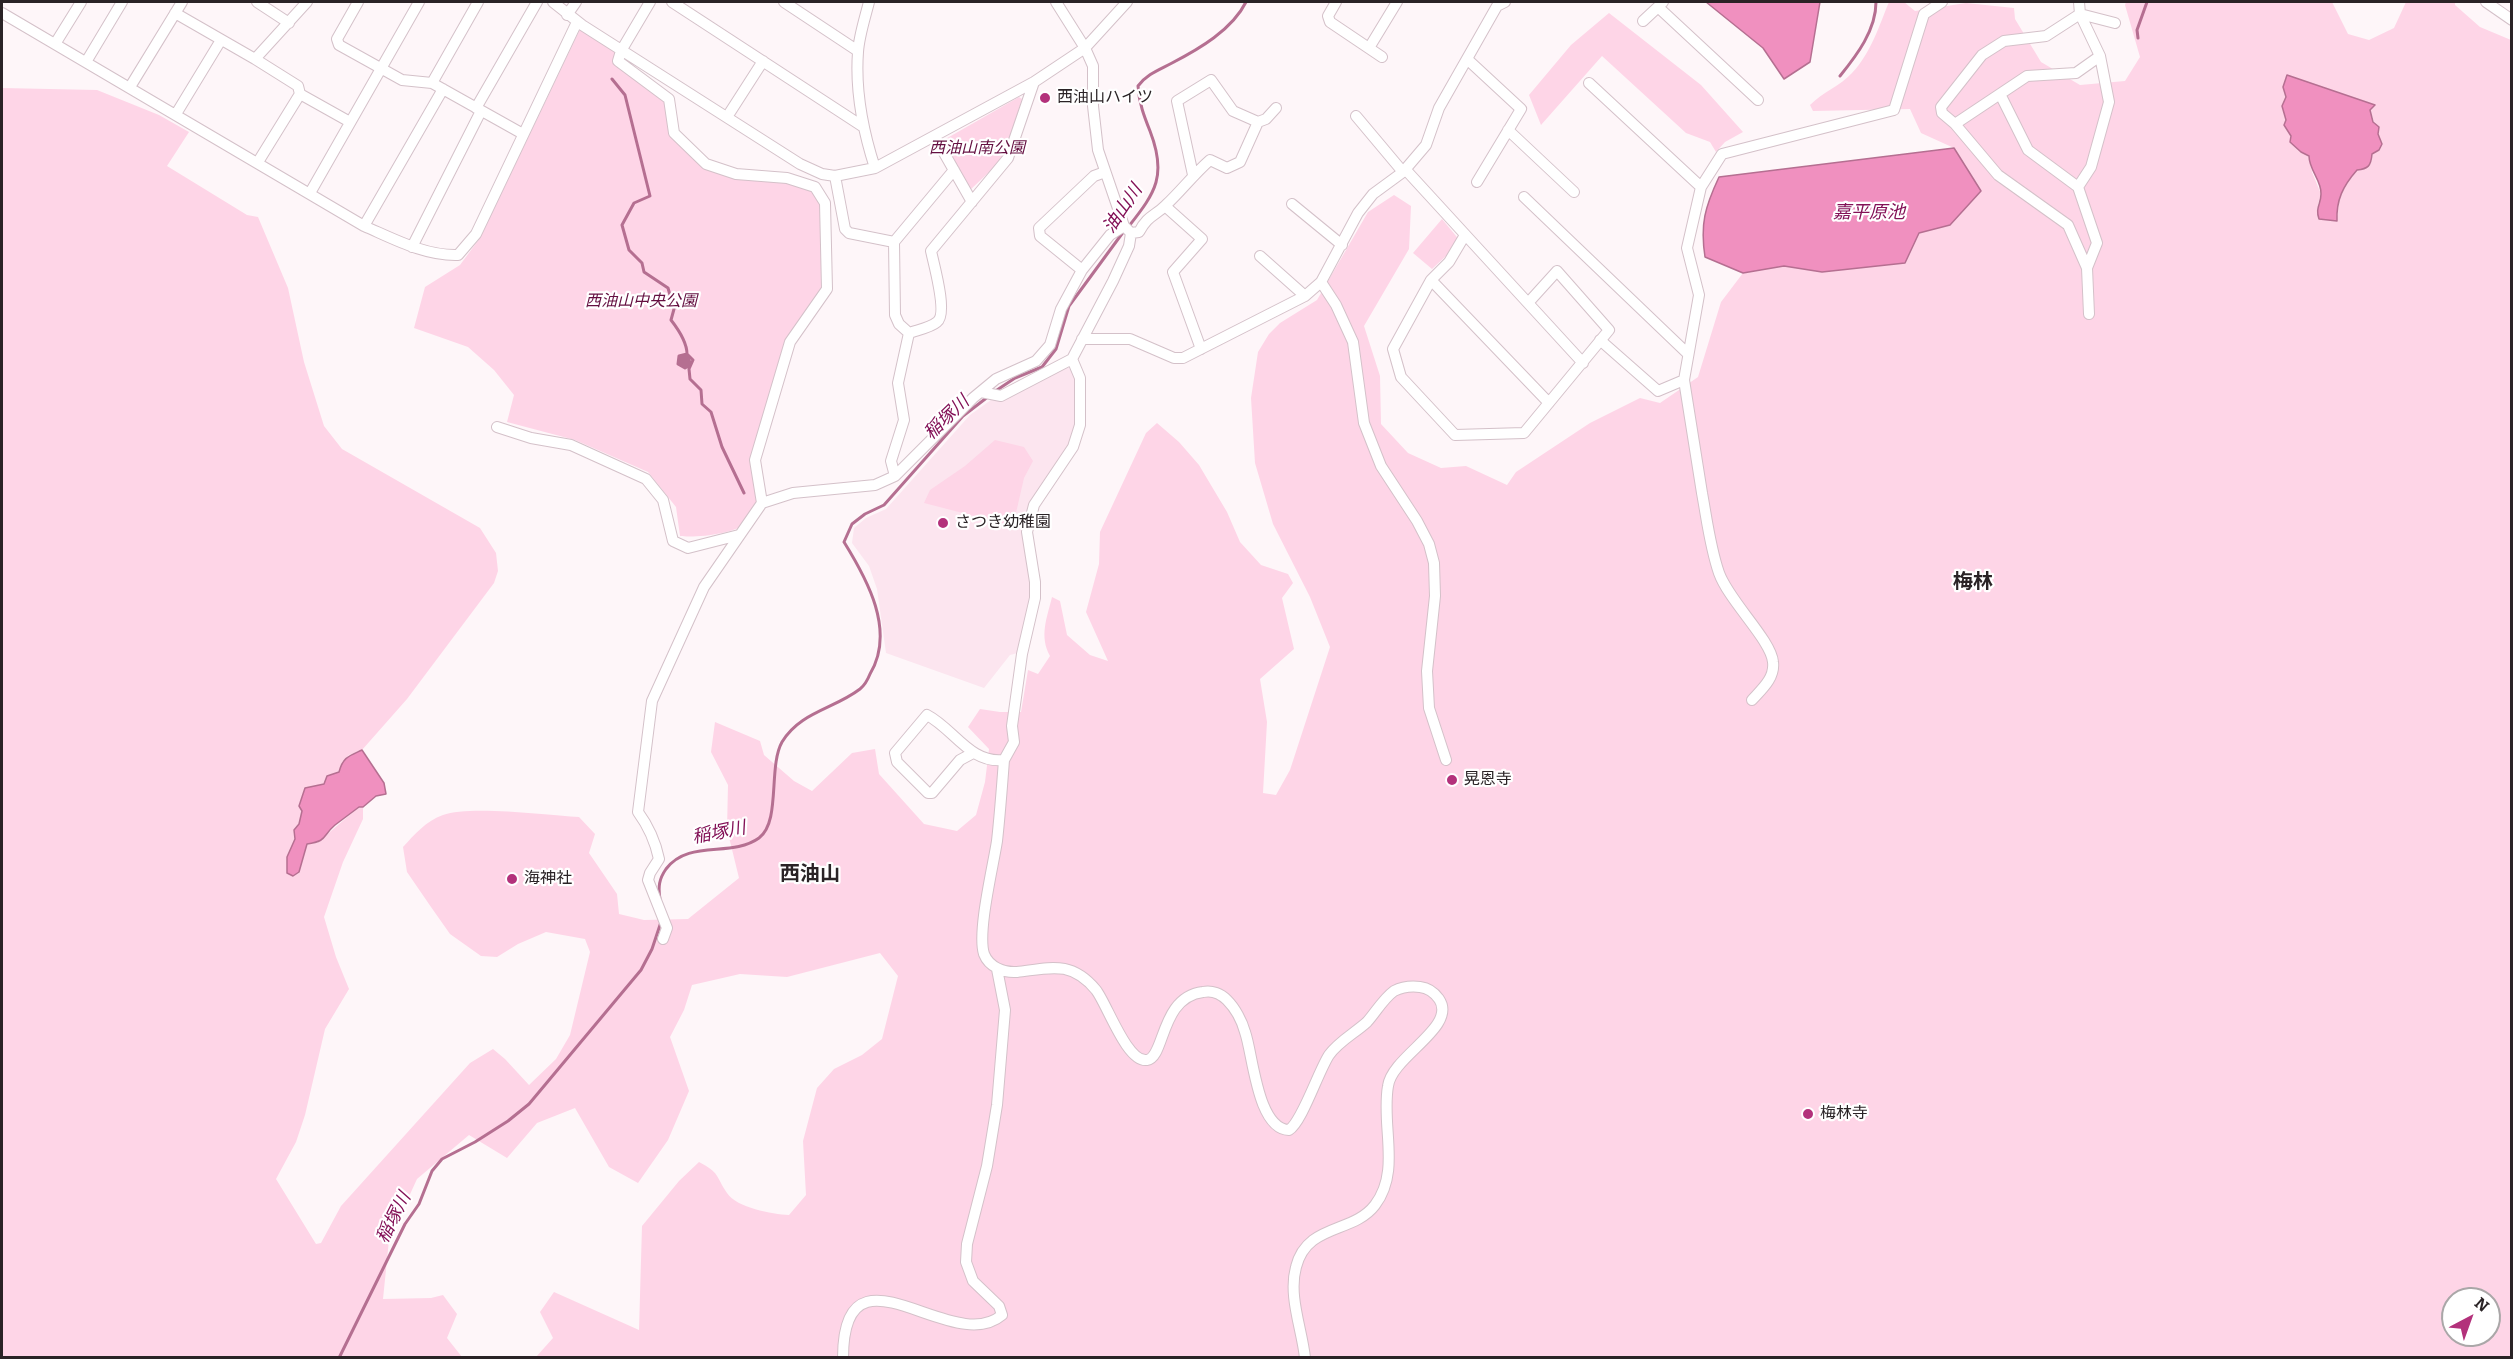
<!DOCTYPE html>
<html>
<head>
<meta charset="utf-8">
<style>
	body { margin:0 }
	#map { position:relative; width:2513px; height:1359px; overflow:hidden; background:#fef6f9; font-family:Bitter,serif }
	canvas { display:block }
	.frame { position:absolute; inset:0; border:3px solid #2a2326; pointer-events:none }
	.north { position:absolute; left:2441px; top:1287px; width:60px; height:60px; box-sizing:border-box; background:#fff; border:2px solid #aaa7a8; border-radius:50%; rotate:41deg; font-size:16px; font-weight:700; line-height:24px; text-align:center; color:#2a2326 }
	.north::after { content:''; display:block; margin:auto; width:21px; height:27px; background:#b3317b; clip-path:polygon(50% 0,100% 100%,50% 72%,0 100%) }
</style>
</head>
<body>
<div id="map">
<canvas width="2513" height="1359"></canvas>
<div class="frame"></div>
<div class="north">N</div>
</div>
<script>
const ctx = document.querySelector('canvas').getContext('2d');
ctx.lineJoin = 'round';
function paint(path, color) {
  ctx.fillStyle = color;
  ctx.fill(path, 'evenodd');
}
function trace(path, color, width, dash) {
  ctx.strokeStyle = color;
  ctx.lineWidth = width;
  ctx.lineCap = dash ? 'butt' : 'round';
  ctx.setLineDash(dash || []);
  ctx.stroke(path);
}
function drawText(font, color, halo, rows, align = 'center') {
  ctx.font = font + ' Bitter,"Noto Sans JP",serif';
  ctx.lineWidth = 4.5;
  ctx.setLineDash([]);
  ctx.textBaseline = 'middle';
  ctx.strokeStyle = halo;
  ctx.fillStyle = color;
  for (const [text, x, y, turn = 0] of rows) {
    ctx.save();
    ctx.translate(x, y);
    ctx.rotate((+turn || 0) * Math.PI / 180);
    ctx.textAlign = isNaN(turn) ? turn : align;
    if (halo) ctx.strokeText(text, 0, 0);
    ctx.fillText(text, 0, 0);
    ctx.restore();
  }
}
paint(new Path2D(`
	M1066,367L1073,370L1076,378L1077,425L1069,446L1032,500V584L1018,653L1010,655L984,688L886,653L877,589L869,566L852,543L854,528L866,518L886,509L970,415L991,400L1002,401Z`), '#fce5ef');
paint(new Path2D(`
	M1889,2H1904L1915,11L1966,3L2014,8L2015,19L2041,62L2080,85L2125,81L2140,57L2125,5L2126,2H2332L2348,34L2369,40L2394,28L2406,2H2455V5L2480,27L2511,40V1357H536L553,1338L540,1312L554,1292L639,1330L642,1226L679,1181L699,1162C720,1173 715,1175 727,1193C737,1208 772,1214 789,1215L806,1195L803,1141L817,1088L834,1069L862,1055L882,1039L898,976L880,953L787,977L740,974L692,985L684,1010L670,1037L689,1091L668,1140L638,1183L609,1167L575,1108L537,1123L507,1158L469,1135L417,1179L389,1240L383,1299L431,1298L443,1295L457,1314L447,1338L462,1357L2,1358V88L97,90L159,115L189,132L167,166L247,215L258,217L288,288L304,362L324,426L342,449L480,528L496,553L498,571L494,583L407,699L362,750L349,755L341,765L339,772L324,784L305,789L299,805L302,811L299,824L295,830V839L287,857V873L299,872L307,844L317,843L359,807L363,808V819L343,862L324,917L336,957L349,989L325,1029L305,1115L296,1142L276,1179L316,1244L321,1243L341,1206L470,1063L493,1049L505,1059L529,1085L556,1059L570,1035L590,952L585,939L546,932L518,944L497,957L481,956L450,934L431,907L407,872L403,847C415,834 426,821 443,815C469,805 548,815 579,817L595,834L589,853L617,894L619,914L644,920L688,919L739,878L727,829L728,785L711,752L715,722L760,741L764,755L794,781L812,791L852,753L875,749L879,774L924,824L957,831L976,815L985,782L989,749L968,727L980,709L1000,712H1021L1028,670L1038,674L1050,656C1039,636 1047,618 1052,597L1060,601L1067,635L1090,655L1108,661L1086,612L1099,564L1100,532L1146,433L1157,423L1179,442L1199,465L1227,512L1240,542L1261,565L1288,574L1293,583L1282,598L1294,649L1260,679L1267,722L1263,793L1276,795L1290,770L1330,647L1310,597L1273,524L1255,463L1251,398L1258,352L1269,334L1280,323L1317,300L1368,212L1394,195L1411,206L1409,249L1364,326L1380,376L1381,424L1408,453L1441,468L1466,466L1507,485L1516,472L1590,423L1640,398L1660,403L1698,377L1721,302L1743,273L1784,266L1822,272L1919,233L1950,225L1954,148L1921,133L1910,109L1813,111L1810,105C1823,92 1840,86 1852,73C1871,53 1879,26 1889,2ZM2287,75L2375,106L2370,110L2378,134L2379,150C2354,166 2338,193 2334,221L2327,219L2318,204L2321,194L2312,172L2309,156L2301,152L2290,142L2291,136L2284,125C2289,114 2286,97 2283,87ZM2453,1299H2489V1335H2453Z
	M1609,13L1701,85L1743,132L1725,142L1716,152L1710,142L1686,133L1602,56L1541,125L1529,95L1571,45Z
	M582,25L621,51L619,61L669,99L674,133L706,164L815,187L825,203L827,289L790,342L755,460L762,503C757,509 753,517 748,522C736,534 696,538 680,536L676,507L648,472L575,440L507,422L514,395L494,370L468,347L414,328L425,287L460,265L480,238Z
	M1019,97L1022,99L1004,158L969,191L942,141Z
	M1442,219L1461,242L1432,269L1413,253Z
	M995,440L1024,447L1033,461L1024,478L1013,526L924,503L930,490L965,466Z`), '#fed5e7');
const water = new Path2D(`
	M1706,2H1820L1810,62L1784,79L1763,48Z
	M2287,75L2375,105L2370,110L2373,122L2379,127L2378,134L2382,144L2379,150L2372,154C2371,166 2368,169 2357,170C2343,186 2336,200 2337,221L2319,219C2315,208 2321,204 2321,194C2322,181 2309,170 2309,156L2301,152L2290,142L2291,136L2284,125L2286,120L2282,106L2286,97L2283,87Z
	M1954,148L1981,191L1950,225L1919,233L1905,263L1822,272L1784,266L1743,273L1705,257C1700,224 1705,207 1719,177Z
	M362,750L384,783L386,794L376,796L363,807H359C351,813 343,819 335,825C322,836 328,841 307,844L299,872L293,876L287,873V857L295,839L294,830L299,824L302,811L299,806L305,788L324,784L327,776L339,772C343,757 349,756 362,750Z`);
paint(water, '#f090bf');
trace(water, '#b56f91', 1.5);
trace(new Path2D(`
	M2138,38L2137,30L2147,2
	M1840,76C1857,55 1876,30 1876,2
	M612,79L625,95L650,196L634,203L622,225L629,250L642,263L644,272L668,288L674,309L671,320C678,329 687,342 687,354L693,360L689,369L690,379L701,390L702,404L711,412L722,447L744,493
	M1129,226C1156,192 1167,175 1150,131C1144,116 1139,103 1138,86C1147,74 1159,70 1172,63C1199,49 1232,30 1246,2
	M687,354L679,356L678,364L685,368L690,365
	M685,361H683L687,359V363L683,364L681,360L687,357L690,362L688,365L684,366L680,362L681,358L687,355
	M994,392L1015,378L1042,367L1056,349L1069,306L1124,231
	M660,899C658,887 659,879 666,869C689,839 731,858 759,838C781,822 768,767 782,742C800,712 834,709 860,689C865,685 868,679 870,674C896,631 867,579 844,542L852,524L865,514L884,505L963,416L989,396
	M339,1358L405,1224L419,1204L432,1171L442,1159L475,1142L508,1121L529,1104L641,970L652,949L661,922`), '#b56f91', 3);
const minor = new Path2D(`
	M257,2L289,23
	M358,2L337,39L339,45L402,80L432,83L523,134
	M553,2L582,25L800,164L822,174L835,176L875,168L1034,82L1085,48L1127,2
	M650,2L621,51L618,61L669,99L674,133L706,164L736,174L787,178L815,187L825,203L827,289L790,342L755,460L762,503
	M672,2L862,126
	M784,2L858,51
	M869,2C865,18 859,36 858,52C855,92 863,131 875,168
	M1056,2L1085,48L1093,66V106L1098,150L1124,226L1131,233
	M1336,2L1328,16L1330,22L1382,57
	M1663,2L1658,7L1758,100
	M2079,2L2080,14L2046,36L2004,41L1982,55L1941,107L1942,113L1955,124L1998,175L2068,225L2087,268L2089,314
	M2486,2L2512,20
	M2,13L364,226C394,239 425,256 458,255L476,234L577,22
	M175,13L255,59L307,2
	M567,15L576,2
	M1643,21L1658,7
	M55,44L81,2
	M1369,48L1397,2
	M255,59L298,86L300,94L258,162
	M1467,59L1521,109L1477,182
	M86,62L122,2
	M432,83L478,2
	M1589,83L1701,187
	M130,87L182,2
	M300,94L350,122
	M2000,94L2028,150L2078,187
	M476,108L537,2
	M176,114L221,40
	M1356,116L1403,172
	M727,117L763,61
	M1955,124L2027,76L2076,73L2100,56
	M1508,130L1574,192
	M935,137L972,202
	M1405,169L1583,363
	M1193,175L1177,101L1211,80L1233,111L1258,122L1266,119L1276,108
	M835,176L845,229L849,233L894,242
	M310,193L419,2
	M1524,197L1688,354
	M1292,204L1342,245
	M1165,206L1202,239L1173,272L1201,349
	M364,226L443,89
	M1131,233L1139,232C1148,215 1154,217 1166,205C1181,191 1194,174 1210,160L1227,168L1240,162L1258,122
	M1465,235L1449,262L1431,280L1393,349L1401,377L1455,435L1524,433L1609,330L1557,271L1528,303
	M412,247L481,111
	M1260,256L1305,296
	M2087,268L2097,243L2078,187L2091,167L2109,102L2100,56L2080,14L2115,23
	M1082,270L1040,236L1039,228L1094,176L1105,172
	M1431,280L1549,403
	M1321,282L1336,305L1353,342L1364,423L1381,466L1417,521L1429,544L1434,563L1435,596L1427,671L1429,708L1446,760
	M909,333L899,324L895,315L894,242L954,170
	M1082,339H1130L1174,358H1183L1305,296L1321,282L1358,213L1373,194L1403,172L1426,145L1439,108L1497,6L1505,2
	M1600,340L1658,391L1684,380L1699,295L1687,248L1701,187L1722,154L1894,110L1924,14L1942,2
	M1684,380C1690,418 1696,455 1702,493C1707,520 1710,547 1719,573C1729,601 1771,640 1773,662C1775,678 1762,689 1752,700
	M981,392L1001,396L1072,359L1113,281L1129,246L1131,233
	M497,427L531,438L571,445L646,479L663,500L673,541L688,548L739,535
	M895,476L891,461L904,420L898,383L909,333C917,330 930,328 937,322C948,314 934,265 931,251L1008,158L1034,82
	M973,753L960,760L932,793H928L897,762L895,753L927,715C954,729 970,764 1004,760L1014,742L1012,726L1022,654L1035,598V582L1027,532L1034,505L1073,447L1080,425V378L1072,359
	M1004,760C1002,787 1000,814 997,841C993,867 977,932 984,954C989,967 1004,973 1017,972C1050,968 1071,960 1096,990C1107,1004 1127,1063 1147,1060C1165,1058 1160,997 1203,992C1212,990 1221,994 1227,1000C1235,1008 1242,1021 1245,1032C1253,1054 1257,1129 1289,1130C1302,1122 1318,1072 1329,1055C1339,1041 1355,1033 1367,1022C1376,1012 1383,999 1394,991C1402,987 1412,986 1420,987C1429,988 1434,992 1439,999C1458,1027 1392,1056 1388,1086C1381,1126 1401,1171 1375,1205C1353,1234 1307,1223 1296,1267C1288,1296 1302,1329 1305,1358
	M663,939L667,928L648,880L650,873L659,859C655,840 649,827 638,812L652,701L704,587L762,503L793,493L875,485L895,476L973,398L996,379L1036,361L1050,345L1061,309L1082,270L1110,235L1124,226
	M843,1358C843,1233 952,1358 1002,1315L999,1306L973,1281L966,1262L967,1244L987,1166L997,1105L1005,1010L997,969`);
trace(minor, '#d4c1c9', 12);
trace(minor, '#fff', 10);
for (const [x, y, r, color] of [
	[1045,98,6,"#b3317b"],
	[943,523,6,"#b3317b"],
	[1452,780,6,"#b3317b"],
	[512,879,6,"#b3317b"],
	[1808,1114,6,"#b3317b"]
]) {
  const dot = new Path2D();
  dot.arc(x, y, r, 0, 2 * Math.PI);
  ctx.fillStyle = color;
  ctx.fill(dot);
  trace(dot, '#fff', 2);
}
drawText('16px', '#2a2326', '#fff', [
	["西油山ハイツ",1057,98],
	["さつき幼稚園",955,523],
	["晃恩寺",1464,780],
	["海神社",524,879],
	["梅林寺",1820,1114]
], 'left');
drawText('italic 16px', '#640f41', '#fff', [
	["西油山南公園",977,149],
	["西油山中央公園",641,302]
]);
drawText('italic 18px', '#831157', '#fff', [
	["油山川",1123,209,-56],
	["嘉平原池",1869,213],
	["稲塚川",947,418,-44],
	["稲塚川",719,833,-11],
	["稲塚川",394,1218,-63]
]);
drawText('bold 20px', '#2a2326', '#fff', [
	["梅林",1973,582],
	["西油山",810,874]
]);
</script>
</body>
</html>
